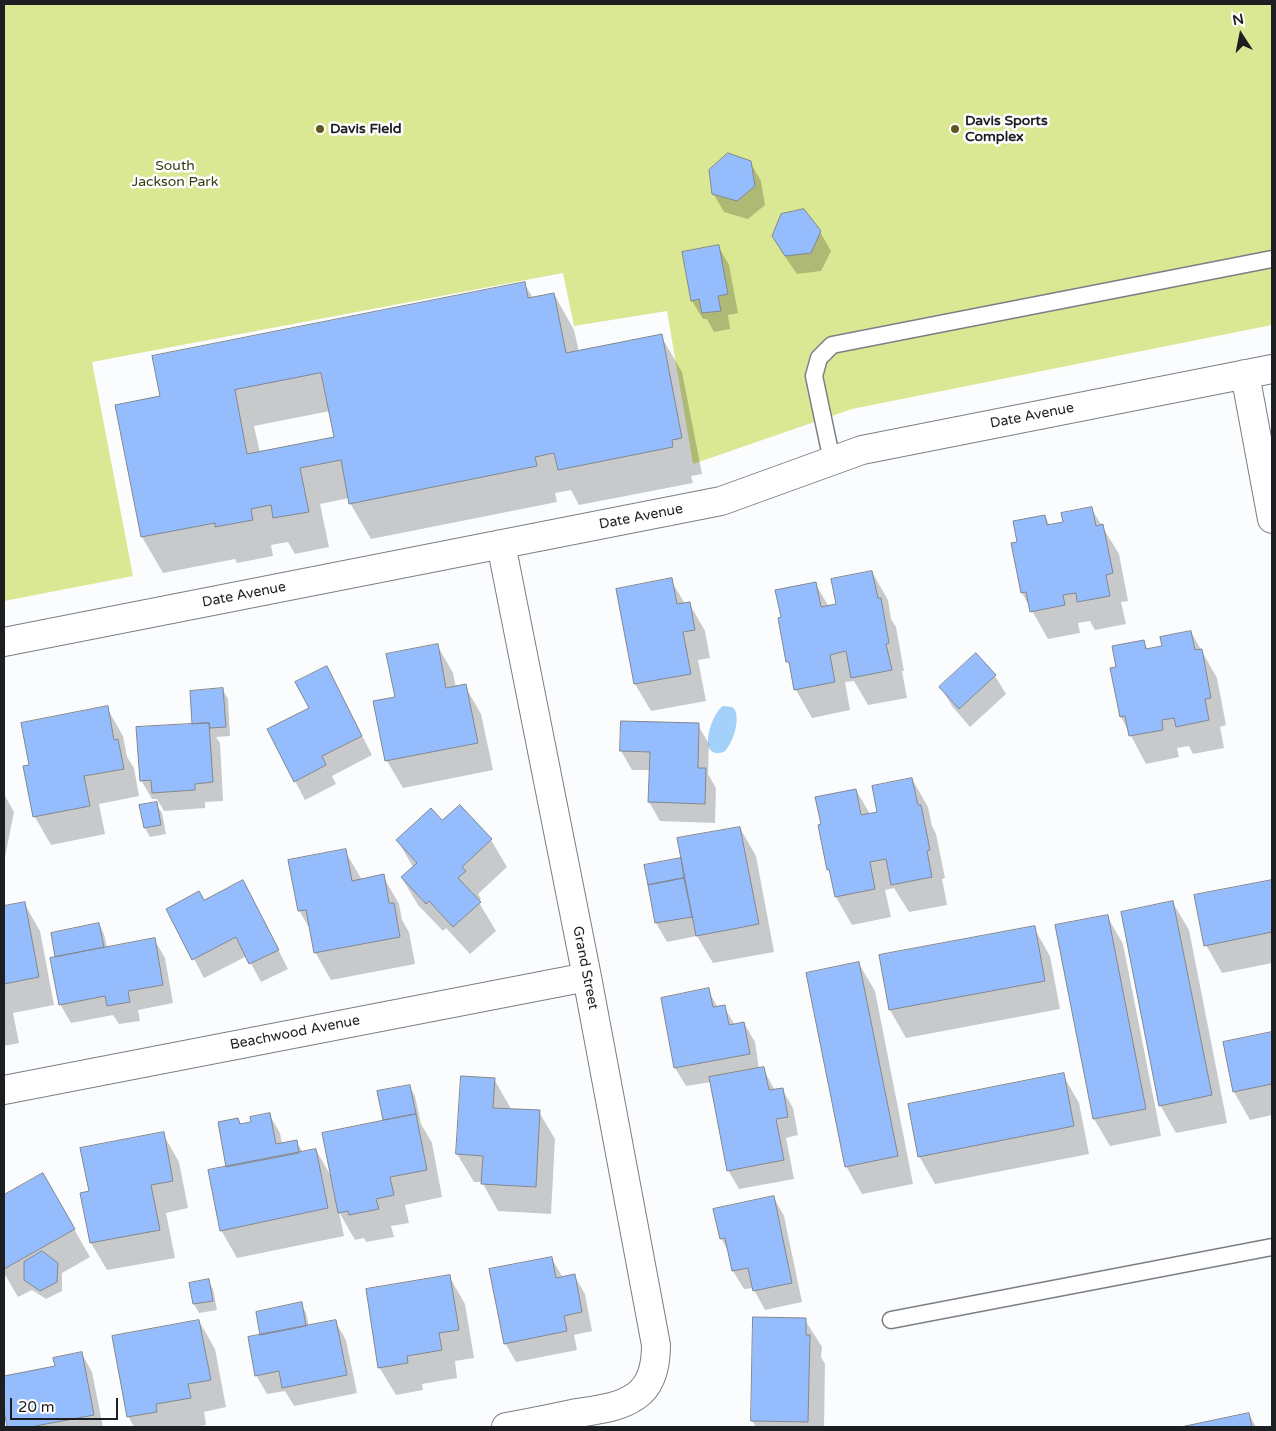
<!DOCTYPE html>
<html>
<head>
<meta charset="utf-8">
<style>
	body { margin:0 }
	#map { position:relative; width:1276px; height:1431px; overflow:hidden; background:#fbfcfd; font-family:"Varela Round",sans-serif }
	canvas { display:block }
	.frame { position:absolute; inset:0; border:5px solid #1c1e21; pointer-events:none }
	.north { position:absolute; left:1216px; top:10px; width:50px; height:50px; -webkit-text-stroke:4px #fff; paint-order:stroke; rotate:349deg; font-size:14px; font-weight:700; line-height:20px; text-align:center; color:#1c1e21 }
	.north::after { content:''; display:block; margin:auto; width:18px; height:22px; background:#1c1e21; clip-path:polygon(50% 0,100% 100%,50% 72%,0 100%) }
	.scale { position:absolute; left:10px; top:1398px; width:108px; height:22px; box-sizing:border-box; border:2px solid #1c1e21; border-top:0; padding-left:6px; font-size:15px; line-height:18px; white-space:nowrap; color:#1c1e21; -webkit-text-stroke:4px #fff; paint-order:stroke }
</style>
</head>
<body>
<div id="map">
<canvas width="1276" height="1431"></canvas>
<div class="frame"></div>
<div class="north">N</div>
<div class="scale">20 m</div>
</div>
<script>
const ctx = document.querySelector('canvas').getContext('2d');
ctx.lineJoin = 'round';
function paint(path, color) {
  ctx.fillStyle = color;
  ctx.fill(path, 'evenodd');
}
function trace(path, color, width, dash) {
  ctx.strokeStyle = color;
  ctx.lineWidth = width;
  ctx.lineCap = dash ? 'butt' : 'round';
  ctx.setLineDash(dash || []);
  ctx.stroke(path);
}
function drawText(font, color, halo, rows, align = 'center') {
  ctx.font = font + ' "Varela Round",sans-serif';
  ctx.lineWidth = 5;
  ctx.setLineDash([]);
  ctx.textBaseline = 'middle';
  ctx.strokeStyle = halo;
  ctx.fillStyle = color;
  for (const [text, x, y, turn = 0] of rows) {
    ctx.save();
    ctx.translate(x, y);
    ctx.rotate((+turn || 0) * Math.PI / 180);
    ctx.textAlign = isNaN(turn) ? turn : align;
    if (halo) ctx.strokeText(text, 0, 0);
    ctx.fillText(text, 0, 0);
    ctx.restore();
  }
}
paint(new Path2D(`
	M4,4H1272V325L852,409L693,464L667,311L574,326L563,273L92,362L133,576L4,601Z`), '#dae893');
paint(new Path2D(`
	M723,706L732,707L735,710C740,721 733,743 724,752C695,761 712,712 723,706Z`), '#a3d1fa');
paint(new Path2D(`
	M750,162L761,181L765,205L748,219L724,212L713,193Z
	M820,232L831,251L821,271L797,274L784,255Z
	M718,246L729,265L738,313L728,315L730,329L714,332L707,319H703L692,301Z
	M524,283L533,298L554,294L574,330L579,352L661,336L682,372L702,474L691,476L693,483L579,505L571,490L555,493L557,502L371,539L350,503L349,498L320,504L329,547L295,554L288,542L271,545L273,556L237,563L235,559L163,573L142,537L116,406L161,397ZM330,411L335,438L260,453L254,426Z
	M1091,508L1119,554L1128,601L1121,602L1126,624L1095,630L1090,621L1078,623L1080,633L1048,639L1022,593L1019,543L1045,516L1050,526L1064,523Z
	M872,572L888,600L891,619L896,627L904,671H902L907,698L868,705L854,681L845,682L850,710L812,718L796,690L791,669L788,662L782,618L815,583L829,607L838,605Z
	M671,580L685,604L689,603L705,631L710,658L698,660L706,701L651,711L635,684Z
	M1191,632L1217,678L1226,725L1220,727L1224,748L1193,754L1189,746L1177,748L1179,757L1146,764L1121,717L1112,669L1117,668L1143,641L1148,650L1163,647Z
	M437,645L453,673L456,688L465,686L481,714L493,770L403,788L387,761L396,698Z
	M995,676L1006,694L970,727L952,706L941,687Z
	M337,687L372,755L332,776L336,784L305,800L295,781L310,708Z
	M223,690L228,699L230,736L216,737L220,743L223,801L205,802V808L164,811L157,799H152L141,780L194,725Z
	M107,708L123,736L127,757L134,768L139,796L99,804L105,834L51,845L35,817L25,767L30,766Z
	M698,725L709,744L708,774L716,788L715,823L660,821L649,802L650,770H632L621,751Z
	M912,779L928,807L932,826L936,834L945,878L942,879L947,905L909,912L894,888L885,890L891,917L852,925L836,897L832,876L828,869L856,790L870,814L878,813Z
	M4,794L14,812L4,862Z
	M156,804L162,813L166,834L150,837L145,828Z
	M442,822L491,840L507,867L478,894L481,899L478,901L496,931L470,954L446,928L443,931L418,905L402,878L413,867L398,841Z
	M740,828L756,856L774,952L713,963L697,936L667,942L656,923L646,866L682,859Z
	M345,851L362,880L383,876L399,904L402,920L409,932L415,964L331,980L315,952L311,931L299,910Z
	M1272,881V963L1222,973L1206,945L1196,896Z
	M253,900L288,969L261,982L247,956L204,978L168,909L204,901Z
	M24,903L40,931L54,1005L13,1013L19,1043L4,1046V908Z
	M1173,903L1189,930L1227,1123L1176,1133L1160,1105Z
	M1107,916L1123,944L1161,1136L1110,1146L1094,1119Z
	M99,924L104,934L107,948L154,939L165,958L173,1003L138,1010L140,1021L119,1024L113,1015L71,1023L60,1004L57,956Z
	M1034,928L1050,956L1060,1009L906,1038L890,1010L880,956Z
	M859,964L875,991L913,1184L862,1194L846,1166Z
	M708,990L718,1008L724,1007L735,1025L744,1023L755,1042L759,1069L763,1068L775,1091L782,1089L793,1108L798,1135L786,1138L794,1179L739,1189L728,1170L711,1082L686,1086L675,1068Z
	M1272,1033V1115L1250,1120L1234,1092L1224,1043Z
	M1063,1075L1079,1103L1089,1154L935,1184L919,1156Z
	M494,1079L510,1107V1110L539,1112L555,1139L551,1214L498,1211L482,1182H474L457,1154Z
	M409,1086L415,1096L421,1124L432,1143L442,1197L405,1205L409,1223L391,1226L394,1237L366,1242L364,1238L355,1240L339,1212L344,1236L237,1258L221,1230L228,1167L238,1120L241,1125L253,1123L269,1114L280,1133L282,1144L296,1141L303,1153L316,1150L332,1178L385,1121L384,1120Z
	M163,1134L179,1162L188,1208L166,1213L175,1258L107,1270L91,1243L90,1192Z
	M43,1175L90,1257L62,1273V1291L46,1299L32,1290L18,1297L4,1273V1197Z
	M774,1198L784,1216L802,1302L765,1310L753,1288L744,1289L733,1271L729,1253L721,1238Z
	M552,1259L563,1278L574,1275L585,1294L592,1331L574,1335L577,1350L516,1362L505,1343Z
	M449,1276L465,1304L474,1358L455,1361L457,1378L422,1384L423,1390L396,1395L379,1367Z
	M208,1280L213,1289L217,1310L199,1313L194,1304L190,1284Z
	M301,1304L306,1313L309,1326L335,1321L346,1340L357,1393L294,1406L285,1391L267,1394L256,1375L262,1336Z
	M805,1320L822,1347L821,1357L825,1364L824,1427H756L752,1421Z
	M199,1321L215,1349L226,1407L204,1412L206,1425L195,1427H134L128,1416Z
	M82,1354L92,1372L103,1427H8L4,1404V1377L56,1367Z
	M1249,1414L1256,1427H1187Z`), '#0003');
const building = new Path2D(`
	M728,153L751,161L755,186L737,201L712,194L709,170Z
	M804,209L821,231L811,253L785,256L772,236L781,214Z
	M719,245L728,294L718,296L721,311L702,313L699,299L691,301L682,252Z
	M525,282L528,298L554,293L566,353L662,334L682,438L672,440L673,447L558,470L554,453L535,457L537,466L349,504L341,460L300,468L309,512L273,518L271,505L251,509L253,520L215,527V523L141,537L115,405L160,396L152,356ZM321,373L334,437L247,454L235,390Z
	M1092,507L1096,526L1103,524L1113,573L1106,575L1110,596L1077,602L1076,593L1063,595L1065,605L1030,612L1026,592L1021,593L1011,543L1017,542L1013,521L1045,515L1047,525L1063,522L1061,513Z
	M872,571L878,598H881L889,643L886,644L892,670L851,678L846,651L830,655L835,682L794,690L789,662H786L778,618L781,617L775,590L816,582L821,607L836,604L831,579Z
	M672,578L677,604L690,602L695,630L683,632L691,674L634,684L616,589Z
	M1191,631L1195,650L1202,649L1211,698L1205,699L1209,720L1176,727L1174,718L1162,720L1163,730L1129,736L1125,716L1120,717L1110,668L1116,667L1112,646L1144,640L1146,649L1162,646L1160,637Z
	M438,644L446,688L466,684L478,743L385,761L373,701L395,697L386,654Z
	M976,653L996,675L959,709L939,687Z
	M327,666L362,736L322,756L326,765L294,782L267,729L309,708L295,682Z
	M223,688L226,727L210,728L209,723L192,724L190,691Z
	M108,706L114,740L118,739L124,769L84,776L90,806L33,817L23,766L29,765L21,723Z
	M621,721L699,723L698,768H706L705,804L648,802L650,752L620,751Z
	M209,723L213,782L195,784V790L152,793L151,780L140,781L136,727Z
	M912,778L918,805H921L930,850L927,851L932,877L891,885L886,859L870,862L875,889L835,897L829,869L827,870L818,825L821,824L815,797L856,789L861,815L877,812L872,786Z
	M157,802L161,825L144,828L139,805Z
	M460,805L492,839L462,867L466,871L458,878L481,902L453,927L429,901L426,904L401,877L417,863L396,840L431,808L442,820Z
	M740,827L759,924L696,936L677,838Z
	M346,849L352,881L384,874L389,903H394L400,937L314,953L306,910L298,911L288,860Z
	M681,858L684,878L648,885L644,865Z
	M684,878L692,917L655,923L648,885Z
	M243,880L279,950L249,964L236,937L192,960L166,909L199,891L204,900Z
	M1272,880V932L1204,946L1194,895Z
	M1173,901L1212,1095L1159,1106L1121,912Z
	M25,902L39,977L4,984V906Z
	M1108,915L1146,1109L1093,1119L1055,925Z
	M99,923L104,947L55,957L51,933Z
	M1035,926L1045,981L889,1010L879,955Z
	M155,938L163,985L128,991L130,1002L107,1006L105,996L59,1005L50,958Z
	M859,962L898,1156L845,1167L806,973Z
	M709,988L713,1007L725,1005L729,1025L744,1022L750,1054L674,1068L661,998Z
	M1272,1032V1084L1233,1092L1223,1042Z
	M764,1067L769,1090L783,1088L788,1117L776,1119L784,1160L727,1171L709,1077Z
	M1064,1073L1074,1126L918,1157L908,1104Z
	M461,1076L495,1078L493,1108L540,1110L536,1187L481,1184L483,1156L456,1154Z
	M410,1085L416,1114L383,1120L377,1091Z
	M270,1113L276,1144L297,1140L299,1153L226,1167L218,1122L238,1118L240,1124L251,1122L250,1117Z
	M416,1114L427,1170L390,1177L394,1195L376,1199L379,1209L349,1215L348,1211L338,1213L322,1133Z
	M164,1132L173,1181L151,1185L160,1230L90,1243L80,1193L89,1191L80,1148Z
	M316,1149L328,1208L220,1231L208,1170Z
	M43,1173L75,1229L4,1269V1195Z
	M774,1196L792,1283L753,1291L748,1268L732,1271L725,1238L720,1239L713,1209Z
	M42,1251L58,1263L57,1282L40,1291L24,1280V1262Z
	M552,1257L556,1278L575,1274L582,1312L564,1316L567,1331L504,1344L489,1269Z
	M450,1275L459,1330L439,1333L442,1350L407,1356L408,1363L378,1368L366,1289Z
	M209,1279L213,1301L193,1304L189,1283Z
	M302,1302L306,1326L260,1335L256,1312Z
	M753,1317L806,1318V1335H810L808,1422L751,1421Z
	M199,1320L211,1380L188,1384L191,1398L156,1404L157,1412L127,1417L112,1336Z
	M336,1320L347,1375L282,1388L279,1371L255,1376L248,1337Z
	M82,1352L94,1415L30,1427H7L4,1411V1376L55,1366L53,1358Z
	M1249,1413L1252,1427H1181Z`);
paint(building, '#95bdfd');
trace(building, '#82878e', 1);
const lane = new Path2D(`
	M832,461L814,376L819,358L832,345L1272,259
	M891,1320L1272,1247`);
const street = new Path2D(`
	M1245,374L1272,519
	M501,544L587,977L656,1345C656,1363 652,1385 636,1396C619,1408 597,1410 577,1413C554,1418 530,1423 506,1427
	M4,642L721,501L862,450L1272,369
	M4,1090L587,977`);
trace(lane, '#7a7f86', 19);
trace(street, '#7a7f86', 30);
trace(lane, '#fff', 16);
trace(street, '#fff', 28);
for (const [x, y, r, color] of [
	[320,129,5,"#615522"],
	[955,129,5,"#615522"]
]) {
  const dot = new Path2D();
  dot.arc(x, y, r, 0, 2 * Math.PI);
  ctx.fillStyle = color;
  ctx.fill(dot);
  trace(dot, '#fff', 2);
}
drawText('bold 14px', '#1c1e21', '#fff', [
	["Davis Sports",965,121],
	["Complex",965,137],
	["Davis Field",330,129]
], 'left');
drawText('14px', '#373c12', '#fff', [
	["South",175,166],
	["Jackson Park",175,182]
]);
drawText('14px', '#1c1e21', '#fff', [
	["Date Avenue",1032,416,-11],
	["Date Avenue",641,517,-11],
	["Date Avenue",244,595,-11],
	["Grand Street",585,968,79],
	["Beachwood Avenue",295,1033,-11]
]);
</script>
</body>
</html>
